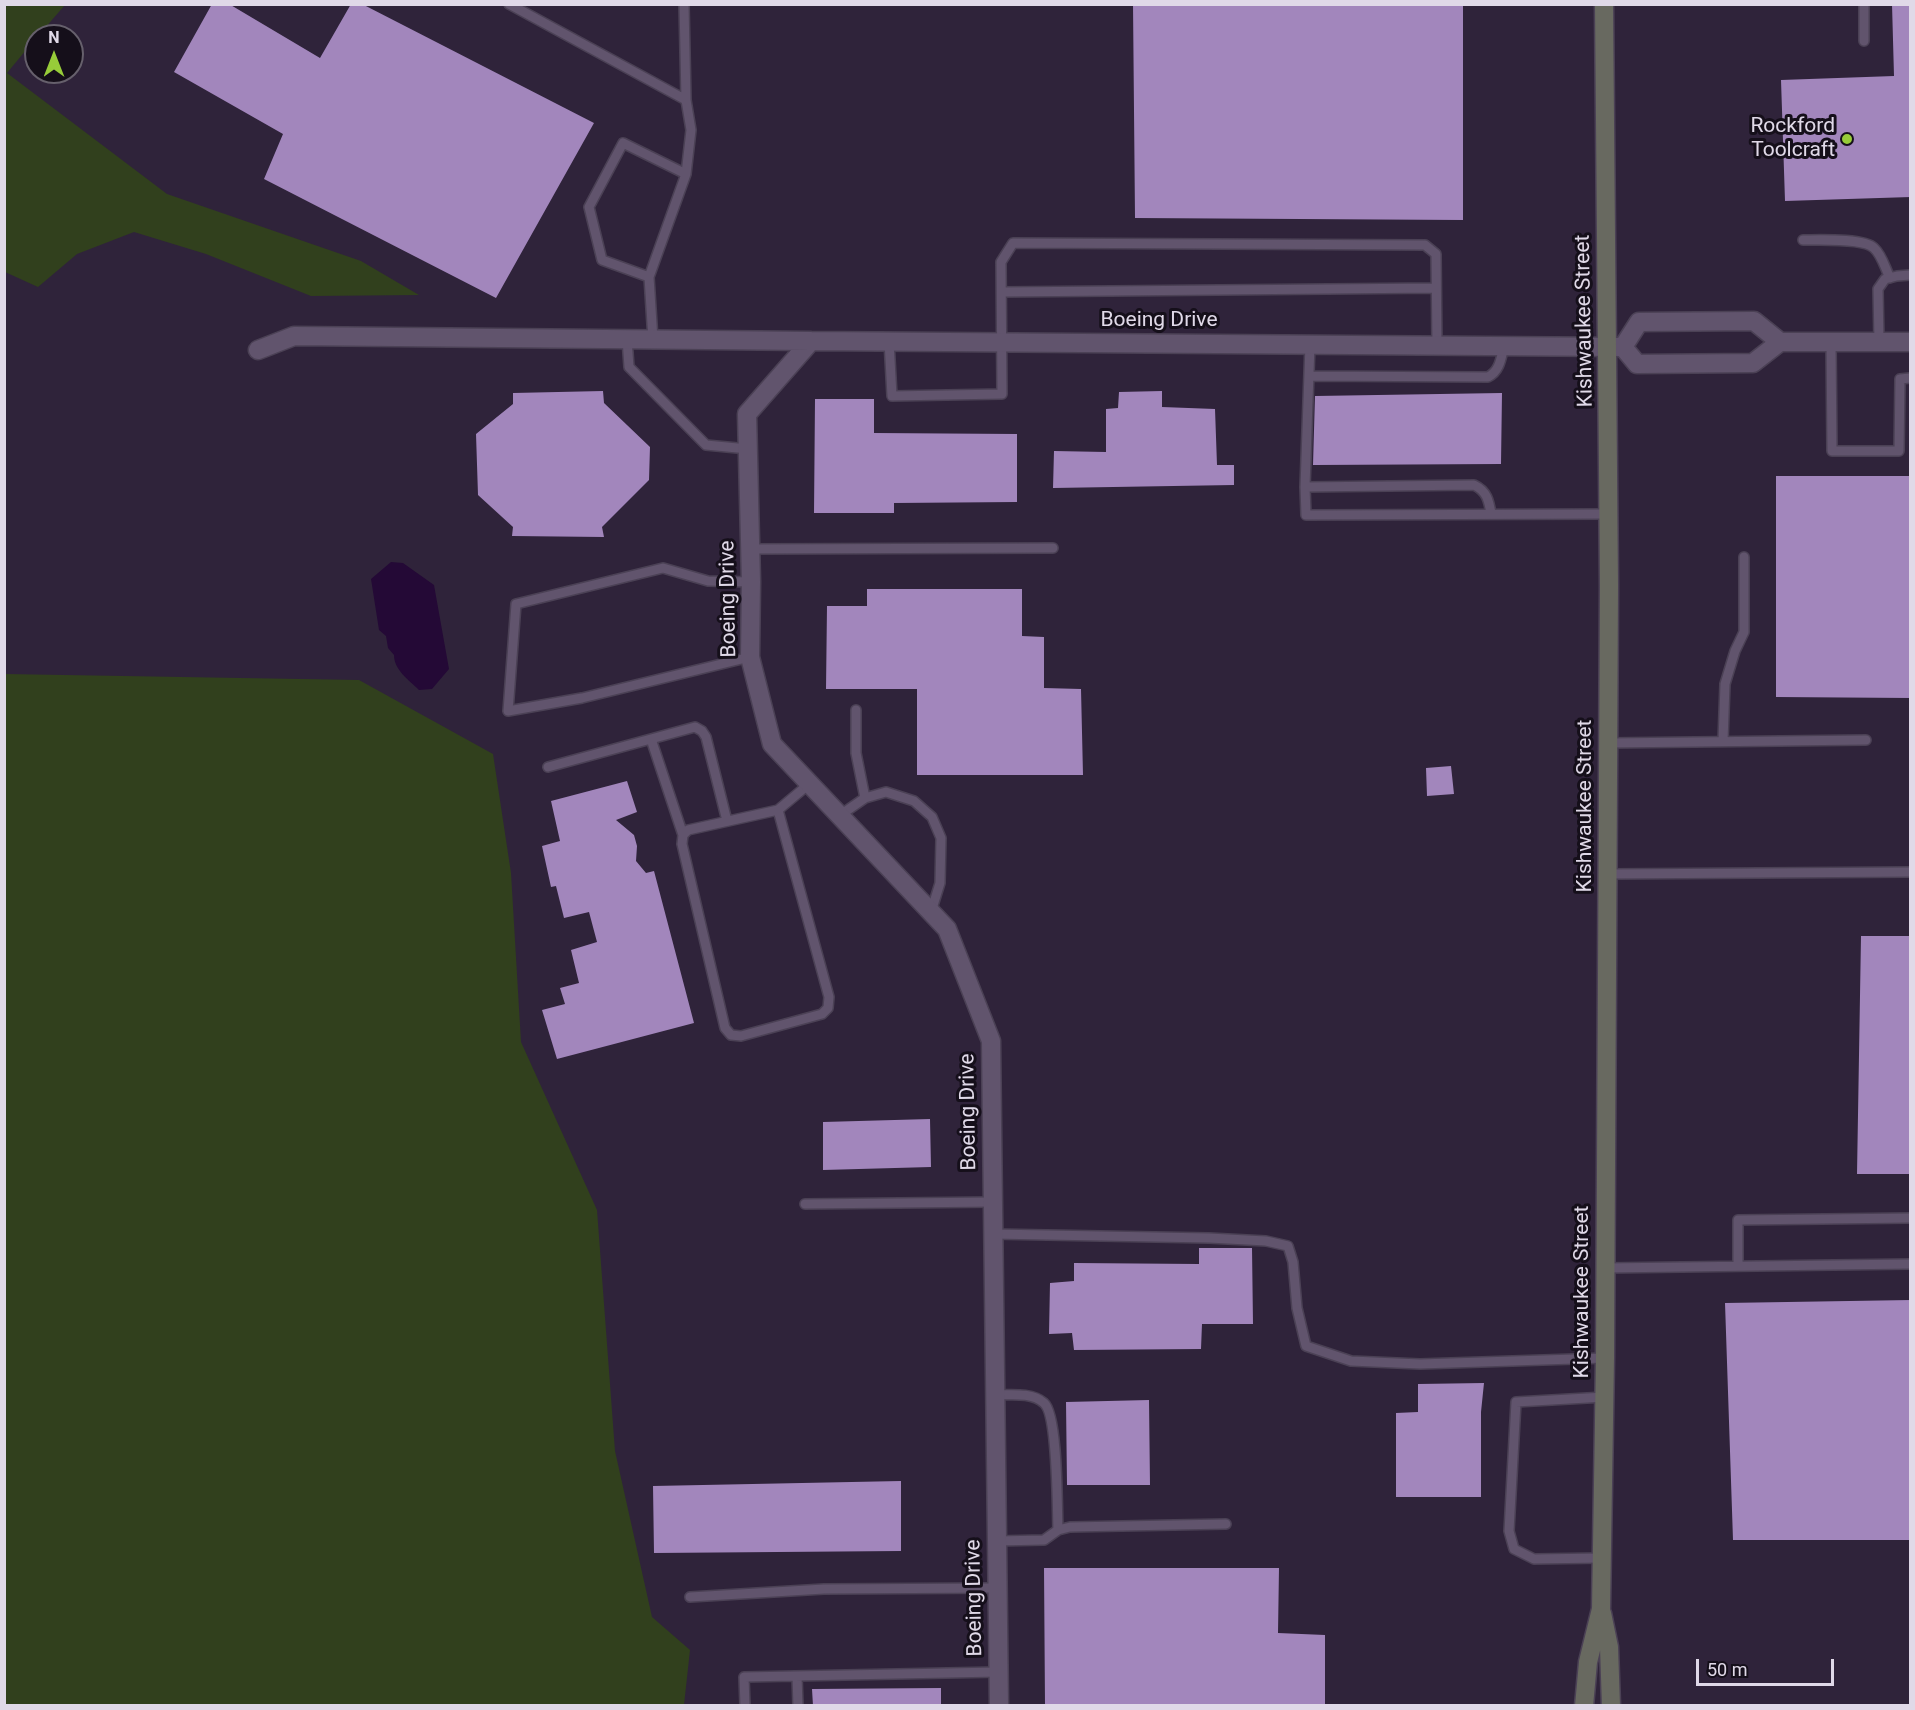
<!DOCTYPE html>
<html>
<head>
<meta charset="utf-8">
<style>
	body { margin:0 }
	#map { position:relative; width:1915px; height:1710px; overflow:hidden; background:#2f233a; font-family:Roboto,sans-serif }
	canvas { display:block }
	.frame { position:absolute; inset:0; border:6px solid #e0d9e8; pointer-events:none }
	.north { position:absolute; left:24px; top:24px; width:60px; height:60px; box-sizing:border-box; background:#150f1a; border:2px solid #66606c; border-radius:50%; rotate:0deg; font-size:16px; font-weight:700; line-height:24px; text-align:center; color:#e0d9e8 }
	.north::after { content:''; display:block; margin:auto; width:21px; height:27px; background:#97cc39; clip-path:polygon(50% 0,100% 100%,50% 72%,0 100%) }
	.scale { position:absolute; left:1696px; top:1659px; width:138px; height:27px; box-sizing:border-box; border:3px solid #e0d9e8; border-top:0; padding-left:8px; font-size:18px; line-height:21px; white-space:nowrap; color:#e0d9e8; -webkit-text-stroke:4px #150f1a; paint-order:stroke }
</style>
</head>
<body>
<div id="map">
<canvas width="1915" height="1710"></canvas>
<div class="frame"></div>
<div class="north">N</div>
<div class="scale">50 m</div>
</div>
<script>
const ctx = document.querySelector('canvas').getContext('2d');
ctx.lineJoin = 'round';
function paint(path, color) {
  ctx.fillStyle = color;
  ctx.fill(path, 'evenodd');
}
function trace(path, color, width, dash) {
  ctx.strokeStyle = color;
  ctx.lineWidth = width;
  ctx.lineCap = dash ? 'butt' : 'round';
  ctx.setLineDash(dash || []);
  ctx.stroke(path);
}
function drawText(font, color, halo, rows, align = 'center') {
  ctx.font = font + ' Roboto,sans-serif';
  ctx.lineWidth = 6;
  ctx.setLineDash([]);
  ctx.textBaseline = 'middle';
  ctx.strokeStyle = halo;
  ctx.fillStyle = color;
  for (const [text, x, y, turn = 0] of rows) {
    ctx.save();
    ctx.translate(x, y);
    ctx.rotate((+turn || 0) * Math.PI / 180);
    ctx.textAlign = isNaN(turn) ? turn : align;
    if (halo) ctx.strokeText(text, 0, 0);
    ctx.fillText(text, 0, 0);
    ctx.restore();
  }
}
paint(new Path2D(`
	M5,4L65,5L38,36H36V38L7,73L167,194L361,261L419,295L311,296L206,254L134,232L77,254L38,287L5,272Z
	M5,674L359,680L493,754L511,873L521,1042L597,1210L615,1451L652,1617L690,1650L684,1705H5Z`), '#31401d');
paint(new Path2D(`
	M391,562L403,563L434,585L449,669L432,689L419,690C409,680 394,670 394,655L388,648L386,636L379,630L371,579Z`), '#240936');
paint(new Path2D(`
	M212,4H229L320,58L351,4H362L594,123L496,298L264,179L283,134L174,72Z
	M1133,4H1463V220L1135,218Z
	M1892,4H1911V197L1785,201L1781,80L1894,76Z
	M603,391L604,403L650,447L649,480L602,527L604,537L512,536L513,527L478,495L476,434L513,404V393Z
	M1162,391V407L1215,409L1217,465H1234V485L1053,488L1054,451L1106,452V409L1118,408L1119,392Z
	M1502,393L1501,464L1313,465L1315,396Z
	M815,399H874V433L1017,434V502L894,503V513H814Z
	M1776,476H1911V698L1776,697Z
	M867,589H1022V636L1044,637V688L1081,689L1083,775H917V689H826L827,606H867Z
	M1451,766L1454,794L1427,796L1426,768Z
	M627,781L637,812L616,820L634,835L637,846L636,861L646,873L654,871L694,1023L557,1059L542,1010L565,1004L560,988L579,983L571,950L597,942L589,912L564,918L556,886L551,887L542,846L560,841L551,801Z
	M1861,936H1911V1174H1857Z
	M930,1119L931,1167L823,1170V1122Z
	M1199,1248H1252L1253,1324H1202L1201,1349L1074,1350L1072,1333L1049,1334L1050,1283L1074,1281V1263L1199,1264Z
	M1911,1300V1540H1733L1725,1303Z
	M1484,1383L1481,1412V1497H1396V1413L1418,1412V1384Z
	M1149,1400L1150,1485H1067L1066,1402Z
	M901,1481V1551L654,1553L653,1486Z
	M1044,1568H1279L1278,1633L1325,1635V1706H1045Z
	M941,1688V1706H813L812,1689Z`), '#a286bc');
const lane = new Path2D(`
	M509,4L686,100
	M1864,41V4
	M1803,240C1819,240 1864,238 1874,248C1882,255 1885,268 1890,278
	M649,277L602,260L589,207L623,143L686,174
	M1002,292L1436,288
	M627,339L629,367L706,445L748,449
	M653,340L649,277L686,174L691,130L686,100L684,4
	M889,341L892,396L1002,394L1001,262L1013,243L1425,245L1436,254L1437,346
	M1879,342L1878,289L1885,279L1897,276L1910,275
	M1831,343L1832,451H1899L1900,379L1910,378
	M1310,344L1305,487L1306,515L1609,514
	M1309,376L1488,377C1500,371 1501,358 1504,346
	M1305,487L1474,485C1487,491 1489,501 1491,514
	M750,549L1053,548
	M750,657L582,698L508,711L516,604L663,568L708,581L751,582
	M856,710V753L865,798
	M651,739L683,835
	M1723,741L1725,684L1735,651L1744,632V557
	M1609,743L1866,740
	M548,767L695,727L702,731L706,737L727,821
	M778,810L829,997L828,1008L822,1014L741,1036L731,1035L725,1028L682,844L683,835L688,830L778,810L809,784
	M839,816L865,798L886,792L914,801L932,817L941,838L940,883L931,912
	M1608,874L1910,872
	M805,1204L993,1202
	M993,1234L1209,1238L1266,1241L1288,1246L1293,1262L1297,1308L1306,1346L1351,1361L1420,1364L1605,1358
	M1738,1265V1220L1910,1218
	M1606,1268L1910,1264
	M995,1395C1011,1395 1032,1392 1044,1403C1058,1415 1057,1507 1058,1530
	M997,1541L1044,1540L1058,1530L1070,1527L1226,1524
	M1601,1558L1534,1559L1514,1549L1509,1531L1516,1402L1605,1397
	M690,1597L824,1589L997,1588
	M797,1676L798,1706
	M745,1706L744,1677L998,1672`);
const street = new Path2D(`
	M1623,347L1637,364L1753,363L1780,342H1910
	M1623,347L1639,322L1754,321L1780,342
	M258,350L294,336L811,341
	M999,1706L991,1041L947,929L772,744L750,657L751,582L747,414L811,341L1623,347`);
const secondary = new Path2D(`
	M1602,1613L1609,1647L1611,1706
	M1584,1706L1588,1662L1601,1609L1605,1358L1609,586L1604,4`);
trace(lane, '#4b4155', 12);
trace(street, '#4b4155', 21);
trace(secondary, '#4b4155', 21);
trace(lane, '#61546d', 9);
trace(street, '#61546d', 18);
trace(secondary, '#686960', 18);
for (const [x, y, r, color] of [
	[1847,139,6,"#97cc39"]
]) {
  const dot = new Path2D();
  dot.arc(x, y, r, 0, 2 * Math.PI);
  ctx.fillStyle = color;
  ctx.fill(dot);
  trace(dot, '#150f1a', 2);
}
drawText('21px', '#e0d9e8', '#150f1a', [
	["Rockford",1835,127],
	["Toolcraft",1835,151]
], 'right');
drawText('21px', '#e0d9e8', '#150f1a', [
	["Boeing Drive",1159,321],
	["Kishwaukee Street",1585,321,-91],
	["Boeing Drive",729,599,-91],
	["Kishwaukee Street",1586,806,-90],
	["Boeing Drive",969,1112,-91],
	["Kishwaukee Street",1583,1292,-90],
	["Boeing Drive",975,1598,-91]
]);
</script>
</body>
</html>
